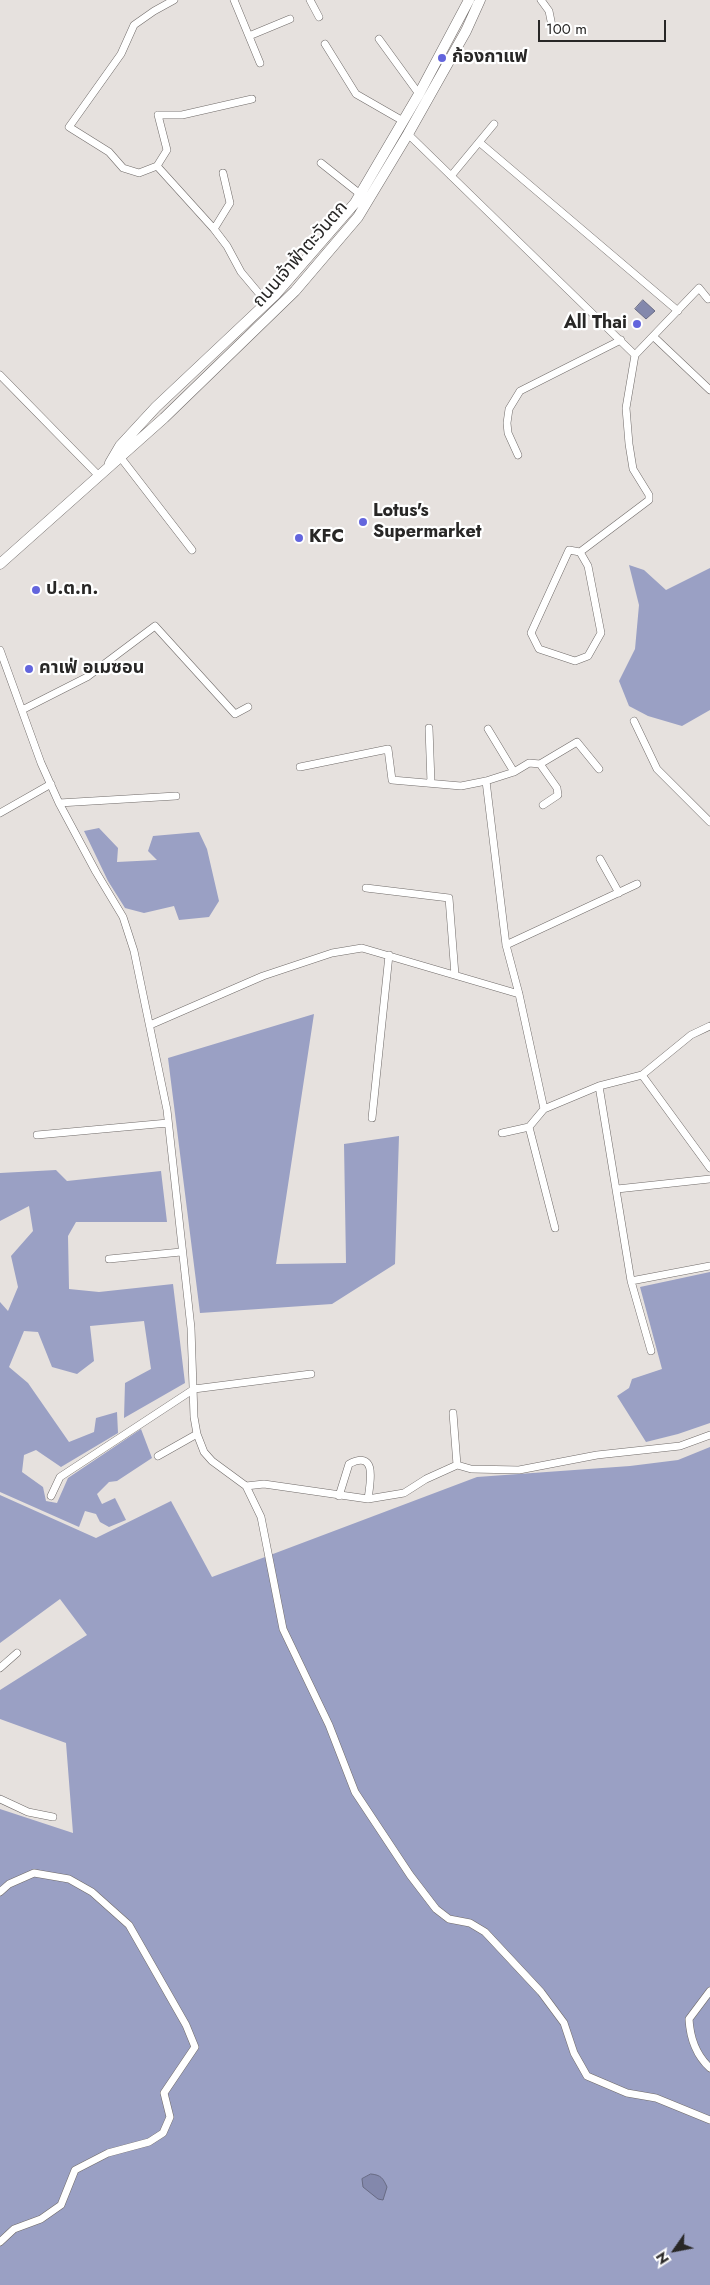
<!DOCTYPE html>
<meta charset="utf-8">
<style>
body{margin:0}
#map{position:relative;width:710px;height:2285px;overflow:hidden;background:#e6e1de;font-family:Jost,sans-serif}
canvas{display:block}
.north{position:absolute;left:650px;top:2225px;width:50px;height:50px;-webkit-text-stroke:4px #fff;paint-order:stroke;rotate:237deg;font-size:14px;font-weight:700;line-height:20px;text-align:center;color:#282726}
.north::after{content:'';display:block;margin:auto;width:18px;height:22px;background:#282726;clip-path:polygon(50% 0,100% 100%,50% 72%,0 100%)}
.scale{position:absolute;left:538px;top:20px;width:128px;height:22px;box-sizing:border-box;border:2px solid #282726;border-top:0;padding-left:6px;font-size:15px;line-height:18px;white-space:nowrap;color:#282726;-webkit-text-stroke:4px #fff;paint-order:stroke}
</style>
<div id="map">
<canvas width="710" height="2285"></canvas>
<div class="north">N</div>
<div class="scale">100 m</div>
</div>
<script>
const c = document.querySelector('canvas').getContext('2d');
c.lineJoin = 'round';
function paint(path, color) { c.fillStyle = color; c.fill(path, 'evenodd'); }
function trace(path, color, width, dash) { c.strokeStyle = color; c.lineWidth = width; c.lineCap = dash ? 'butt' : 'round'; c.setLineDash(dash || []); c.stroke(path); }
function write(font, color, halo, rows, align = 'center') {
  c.font = font + ' Jost,"Noto Sans Thai",sans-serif'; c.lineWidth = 4.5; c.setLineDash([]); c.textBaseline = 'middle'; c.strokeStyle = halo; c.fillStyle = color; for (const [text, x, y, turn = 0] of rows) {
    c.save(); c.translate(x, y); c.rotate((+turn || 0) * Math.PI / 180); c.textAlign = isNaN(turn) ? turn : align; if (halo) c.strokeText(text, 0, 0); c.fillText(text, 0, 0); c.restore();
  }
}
paint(new Path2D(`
 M 629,565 L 644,570 L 666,590 L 710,568 L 710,710 L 682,726 L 648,716 L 629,706 L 619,681 L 635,649 L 639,605 Z
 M 99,828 L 118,848 L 117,862 L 157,860 L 148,851 L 153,836 L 199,832 L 207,849 L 219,901 L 209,917 L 179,920 L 174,906 L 144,913 L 125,908 L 108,881 L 84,831 Z
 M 314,1014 L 276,1264 L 346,1263 L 344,1144 L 399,1136 L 395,1264 L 332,1304 L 200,1313 L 168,1058 Z
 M 56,1170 L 67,1181 L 161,1171 L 167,1222 L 76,1222 L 68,1236 L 69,1289 L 99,1292 L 173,1284 L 185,1383 L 124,1418 L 125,1383 L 151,1369 L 144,1321 L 90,1326 L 94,1361 L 77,1374 L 52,1367 L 38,1332 L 24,1331 L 9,1367 L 28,1383 L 69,1442 L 94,1432 L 96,1418 L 117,1412 L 118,1433 L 61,1467 L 36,1450 L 24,1455 L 22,1472 L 43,1487 L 46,1501 L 57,1503 L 68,1478 L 141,1429 L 152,1458 L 117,1481 L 109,1482 L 97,1494 L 102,1504 L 115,1498 L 126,1520 L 109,1527 L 100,1522 L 96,1514 L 85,1511 L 79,1527 L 0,1492 L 0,1302 L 8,1311 L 18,1287 L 11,1256 L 33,1231 L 29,1206 L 0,1221 L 0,1173 Z
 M 710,1272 L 710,1423 L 678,1434 L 646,1442 L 617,1396 L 629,1388 L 632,1379 L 662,1369 L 640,1287 Z
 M 710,1447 L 710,2285 L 0,2285 L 0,1809 L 73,1833 L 66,1743 L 0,1719 L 0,1690 L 87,1635 L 60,1599 L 0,1643 L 0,1495 L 96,1538 L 171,1501 L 212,1577 L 477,1477 L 630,1466 L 678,1460 Z`), '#9aa0c4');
const water = new Path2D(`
 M 643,300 L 655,311 L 646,319 L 635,309 Z
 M 371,2174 C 381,2175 383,2178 387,2187 L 383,2200 L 378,2199 L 363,2187 L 362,2179 Z`);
paint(water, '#8388ac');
trace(water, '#686b84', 1);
const minor = new Path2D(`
 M 174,0 L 154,11 L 134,25 L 121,54 L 69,127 L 109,152 L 123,168 L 139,173 L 157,166 L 214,229 L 227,246 L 241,272 L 267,303
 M 234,0 L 260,63
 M 310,0 L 319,17
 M 541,0 L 549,11 L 552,26
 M 249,36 L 290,19
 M 379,39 L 419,94
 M 325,44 L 356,94 L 403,121
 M 408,134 L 635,355
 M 479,142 L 678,311
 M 321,163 L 360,194
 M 157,166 L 167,150 L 158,115 L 182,115 L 252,99
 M 451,176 L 494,124
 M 214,229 L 230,203 L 223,173
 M 654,337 L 710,390
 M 0,375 L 98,475
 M 518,455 L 508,433 L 507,423 L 509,409 L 520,391 L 621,340
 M 121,458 L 192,550
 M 569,550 L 580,552 L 588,566 L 601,633 L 588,656 L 575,661 L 539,649 L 531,633 Z
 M 580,552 L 649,500 L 649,495 L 633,469 L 629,444 L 626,408 L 635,355 L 699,288 L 708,299
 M 0,650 L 41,763 L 59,803 L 96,872 L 123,917 L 134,951 L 167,1110 L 191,1328 L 194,1417 L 197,1434 L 204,1452 L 212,1461 L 246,1486 L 261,1517 L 283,1629 L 329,1725 L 355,1792 L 410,1875 L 436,1909 L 449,1919 L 470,1923 L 485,1932 L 541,1992 L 564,2023 L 574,2053 L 587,2076 L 627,2093 L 656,2098 L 710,2120
 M 22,710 L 87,677 L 155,626 L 235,714 L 248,707
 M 634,721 L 657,769 L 710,822
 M 429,728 L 431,783
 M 488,729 L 514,772
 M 540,764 L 557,788 L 558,795 L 543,805
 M 300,767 L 388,749 L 392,780 L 461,786 L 486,781 L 514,772 L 529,763 L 540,764 L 577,742 L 599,769
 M 486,781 L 506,945 L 519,994 L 544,1109 L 599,1086 L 631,1281 L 651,1351
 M 59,803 L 176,796
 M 0,813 L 51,784
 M 600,859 L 619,893
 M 366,888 L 449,898 L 455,975
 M 506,945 L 637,884
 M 150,1025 L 263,976 L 332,953 L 362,948 L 519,994
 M 642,1075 L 691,1035 L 710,1026
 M 599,1086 L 642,1075 L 710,1168
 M 544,1109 L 529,1127 L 555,1228
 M 372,1118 L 389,955
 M 502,1133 L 529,1127
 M 37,1135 L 168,1123
 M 617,1189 L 710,1179
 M 109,1259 L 181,1252
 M 631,1281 L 710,1266
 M 453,1413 L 457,1465
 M 158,1456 L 197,1434
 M 246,1486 L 264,1484 L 368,1499 L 404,1493 L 426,1479 L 457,1465 L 471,1469 L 519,1470 L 597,1455 L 680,1446 L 710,1435
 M 51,1496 L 60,1477 L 194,1389 L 311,1374
 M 339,1496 L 349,1464 C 378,1449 370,1483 368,1499
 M 0,1668 L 17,1653
 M 0,1799 L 28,1812 L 53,1817
 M 0,1892 L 9,1884 L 34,1873 L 69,1879 L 92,1892 L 129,1925 L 186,2025 L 195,2047 L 164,2093 L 170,2117 L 163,2133 L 149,2142 L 108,2153 L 75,2170 L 61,2205 L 41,2219 L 14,2229 L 0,2242
 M 710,1991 L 689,2019 C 690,2038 696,2055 710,2068`);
const secondary = new Path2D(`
 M 110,463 L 120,446 L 156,407 L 276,294 L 355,203 L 419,94 L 469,0
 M 0,564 L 164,418 L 295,291 L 358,217 L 408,134 L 466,31 L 480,0`);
trace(minor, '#706b69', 8);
trace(secondary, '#706b69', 11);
trace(minor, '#fff', 7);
trace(secondary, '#fff', 10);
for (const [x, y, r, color] of [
 [442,58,5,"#6365dd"],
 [637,324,5,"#6365dd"],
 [363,522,5,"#6365dd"],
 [299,538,5,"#6365dd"],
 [36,590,5,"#6365dd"],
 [29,669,5,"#6365dd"]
]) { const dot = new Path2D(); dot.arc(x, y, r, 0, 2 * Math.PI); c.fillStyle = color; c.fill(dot); trace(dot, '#fff', 2); }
write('bold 18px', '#282726', '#fff', [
 ["ก้องกาแฟ",452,58],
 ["All Thai",627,324,"right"],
 ["Lotus's",373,512],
 ["Supermarket",373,533],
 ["KFC",309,538],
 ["ป.ต.ท.",46,590],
 ["คาเฟ่ อเมซอน",39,669]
], 'left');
write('18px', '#282726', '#fff', [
 ["ถนนเจ้าฟ้าตะวันตก",301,255,-49]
]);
</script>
